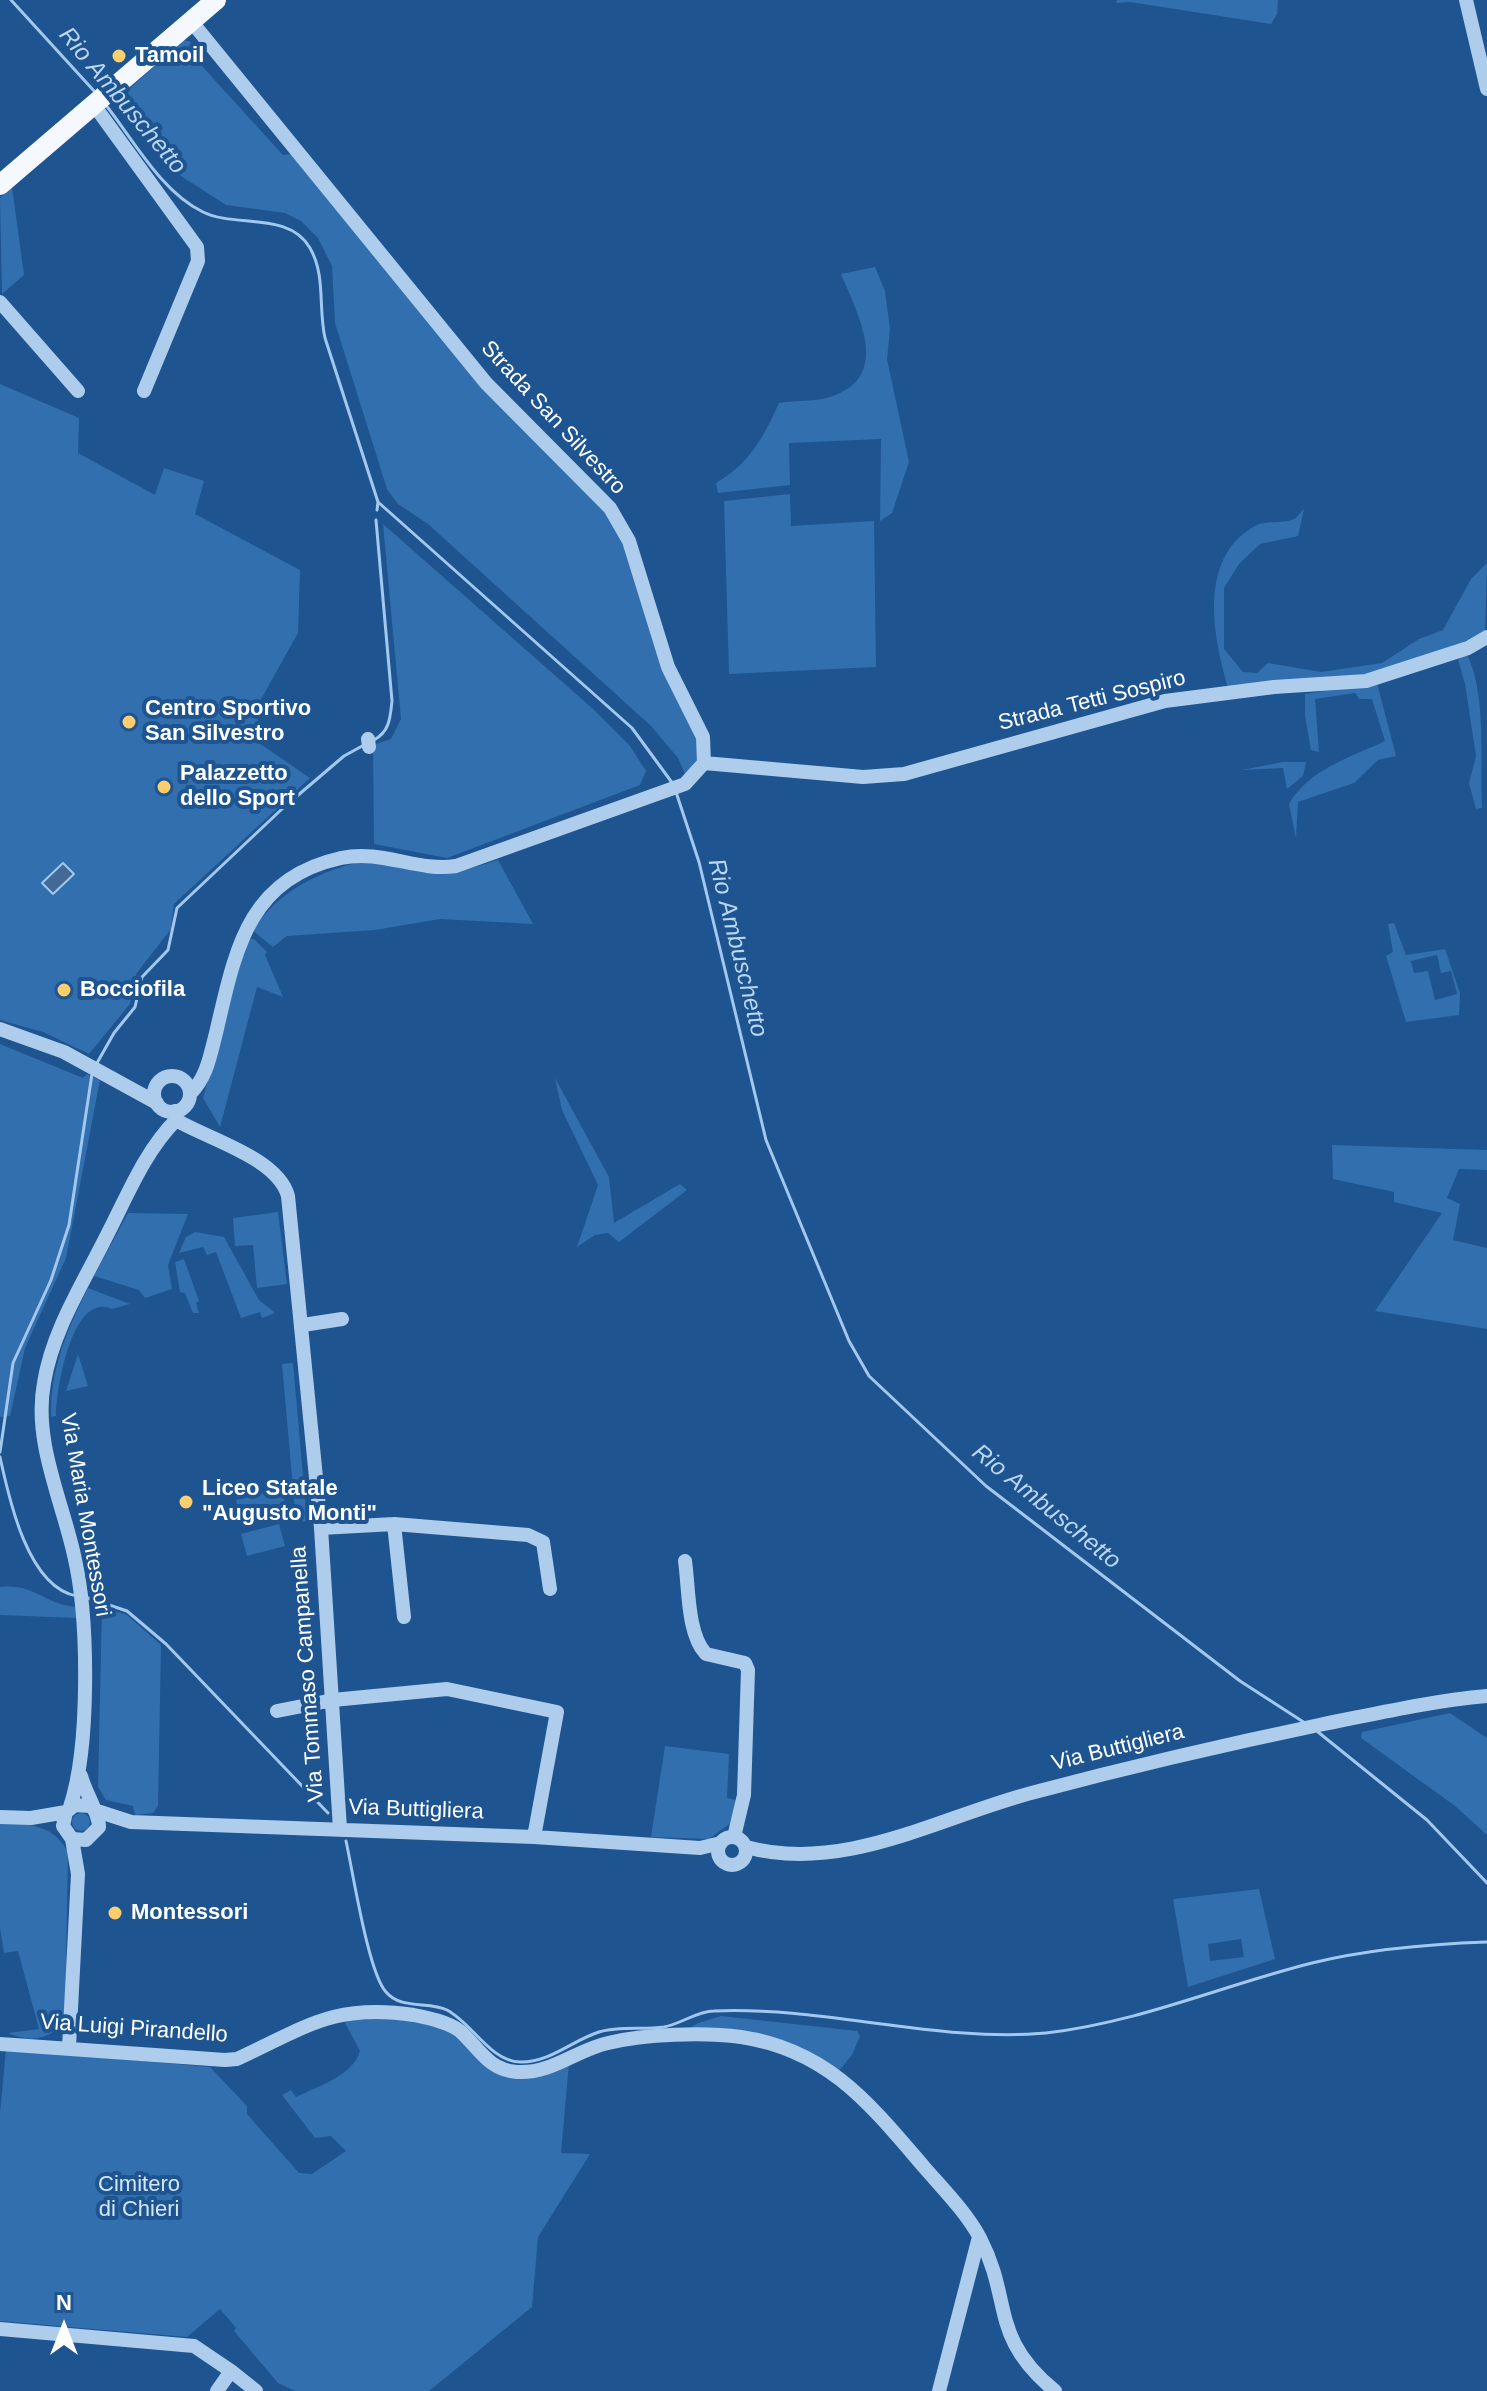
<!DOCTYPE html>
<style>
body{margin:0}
#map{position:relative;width:1487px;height:2391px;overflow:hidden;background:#1e5490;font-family:Arial,sans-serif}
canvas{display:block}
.north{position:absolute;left:24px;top:2287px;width:80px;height:80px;-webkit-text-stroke:6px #1e5490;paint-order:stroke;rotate:0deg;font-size:22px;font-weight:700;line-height:32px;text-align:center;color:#fff}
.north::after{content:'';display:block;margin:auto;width:28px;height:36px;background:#fff;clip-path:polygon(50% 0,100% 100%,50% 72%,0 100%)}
</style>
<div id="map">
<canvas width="1487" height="2391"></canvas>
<div class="north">N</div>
</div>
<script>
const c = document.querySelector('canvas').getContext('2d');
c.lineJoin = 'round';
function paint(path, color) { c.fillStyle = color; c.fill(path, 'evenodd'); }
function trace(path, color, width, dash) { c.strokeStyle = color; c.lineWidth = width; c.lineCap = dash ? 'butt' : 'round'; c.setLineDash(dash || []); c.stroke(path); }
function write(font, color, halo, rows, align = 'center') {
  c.font = font + ' Arial,sans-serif'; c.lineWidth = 8; c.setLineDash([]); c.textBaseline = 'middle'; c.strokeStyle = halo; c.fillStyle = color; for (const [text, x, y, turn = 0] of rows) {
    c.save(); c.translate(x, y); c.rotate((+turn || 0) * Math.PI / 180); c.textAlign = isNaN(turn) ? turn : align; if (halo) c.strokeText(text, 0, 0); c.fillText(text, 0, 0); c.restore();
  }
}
paint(new Path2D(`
 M 1117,0 L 1278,0 L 1277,14 L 1271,24 L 1130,2 L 1116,3 Z
 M 184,40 L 198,44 L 204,53 L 201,65 L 283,155 L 292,154 L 599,504 L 621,536 L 698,737 L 698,759 L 686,776 L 678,758 L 651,726 L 428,524 L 398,504 L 387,489 L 335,323 L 332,266 L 318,238 L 301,221 L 285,213 L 226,205 L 178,174 L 167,166 L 118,99 Z
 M 12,187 L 24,275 L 2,294 L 0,198 Z
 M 875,267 L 885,291 L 890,329 L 887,359 L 909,462 L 892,513 L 880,521 L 881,439 L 789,443 L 790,485 L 718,493 L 716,483 C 750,463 763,438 779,403 C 795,400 815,402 830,397 C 893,377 858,315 841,274 Z
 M 0,384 L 79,418 L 78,453 L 155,495 L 164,468 L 204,481 L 195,514 L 300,570 L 298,633 L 259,703 L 256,741 L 310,778 L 174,904 L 171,929 L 136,974 L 130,1004 L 89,1054 L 43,1032 L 0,1020 Z
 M 790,494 L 791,526 L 874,521 L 876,667 L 729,674 L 724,501 Z
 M 1304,509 L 1298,536 L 1260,544 L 1239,564 L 1224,588 L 1224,649 L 1243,672 L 1257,673 L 1268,663 L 1321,672 L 1382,663 L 1419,639 L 1443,630 L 1471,579 L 1487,563 L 1485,634 L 1377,673 L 1228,687 C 1213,636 1198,560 1253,527 C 1265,519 1285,525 1296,518 C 1299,515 1301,511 1304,509 Z
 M 383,524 L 592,708 L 630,746 L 646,771 L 640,785 L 447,858 L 374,844 L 373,745 L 391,739 L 401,719 Z
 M 1466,653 C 1487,690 1480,765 1482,808 L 1476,809 L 1469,783 L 1476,756 L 1465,684 L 1458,660 Z
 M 1377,683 L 1396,756 L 1378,760 L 1354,783 L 1298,802 L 1296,838 L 1289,804 C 1308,770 1351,757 1385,741 L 1372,699 L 1359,699 L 1355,693 L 1315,699 L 1319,752 L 1311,750 L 1305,716 L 1305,694 Z
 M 1283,762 L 1306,762 L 1303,776 L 1287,789 L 1283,768 L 1242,770 Z
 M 368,860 C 430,875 436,880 498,860 L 533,924 L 440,919 L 375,930 L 287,936 L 273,947 L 252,930 C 282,889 319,871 368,860 Z
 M 1394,923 L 1406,955 L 1445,949 L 1460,993 L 1459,1015 L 1406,1022 L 1386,956 L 1393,952 L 1388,924 ZM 1437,955 L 1441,973 L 1451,971 L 1457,994 L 1435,1000 L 1428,971 L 1414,973 L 1411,961 Z
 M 247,939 L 254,939 L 267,952 L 265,955 L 283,997 L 257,987 L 220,1127 L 203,1098 Z
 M 0,1044 L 83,1078 L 87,1074 L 100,1080 L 66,1258 L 25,1348 L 10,1416 L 0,1417 Z
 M 555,1078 L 609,1177 L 614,1223 L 680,1184 L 687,1190 L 619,1242 L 608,1233 L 595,1235 L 577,1247 L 598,1185 L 562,1110 Z
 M 1332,1145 L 1487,1150 L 1487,1170 L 1459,1169 L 1447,1198 L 1460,1204 L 1453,1240 L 1487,1248 L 1487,1329 L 1375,1311 L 1442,1213 L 1394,1202 L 1394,1192 L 1333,1179 Z
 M 278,1212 L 287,1284 L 257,1288 L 253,1245 L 235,1246 L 233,1218 Z
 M 128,1213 L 188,1214 L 168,1265 L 172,1289 L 145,1298 L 139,1290 L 94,1276 Z
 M 195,1232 L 224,1237 L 259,1300 L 275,1313 L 262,1318 L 260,1312 L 241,1318 L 216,1252 L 207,1255 L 203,1247 L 179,1253 L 186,1237 Z
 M 184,1259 L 199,1301 L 196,1303 L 199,1313 L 193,1313 L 185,1293 L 180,1292 L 175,1262 Z
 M 88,1288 L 130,1304 L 112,1309 C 72,1291 56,1390 56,1416 L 51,1417 C 50,1369 67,1330 88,1288 Z
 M 78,1354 L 88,1386 L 66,1391 Z
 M 293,1363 L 307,1521 L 296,1522 L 282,1364 Z
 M 281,1488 L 288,1515 L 243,1527 L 236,1500 Z
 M 279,1524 L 285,1546 L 247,1556 L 241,1534 Z
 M 0,1587 C 35,1583 45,1605 77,1607 L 76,1618 L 0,1615 Z
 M 102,1607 L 127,1615 L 161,1645 L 158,1806 L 153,1813 L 135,1815 L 133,1806 L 106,1800 L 98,1787 Z
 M 1450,1713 L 1487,1738 L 1487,1835 L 1455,1806 L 1361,1738 L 1362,1732 Z
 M 665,1746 L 729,1754 L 727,1798 L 736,1800 L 732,1822 L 709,1839 L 651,1837 Z
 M72 1822a9 9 0 1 1 18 0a9 9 0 1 1-18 0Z
 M 0,1823 C 29,1824 53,1824 68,1852 L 65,2018 C 54,2040 29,2043 8,2033 L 39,2029 L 18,1951 L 4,1953 L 0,1928 Z
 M 1259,1889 L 1275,1959 L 1188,1987 L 1173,1899 ZM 1241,1939 L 1244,1957 L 1210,1961 L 1208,1944 Z
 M 391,2016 L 460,2032 L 504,2072 L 569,2063 L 561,2153 L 590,2154 L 538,2237 L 532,2307 L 429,2391 L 295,2391 L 278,2383 L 234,2331 L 236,2328 L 220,2309 L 187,2337 L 0,2321 L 0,2113 L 6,2049 L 210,2067 L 247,2106 L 247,2114 L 299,2173 L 312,2174 L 346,2151 L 331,2136 L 315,2138 L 282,2095 L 291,2090 L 296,2097 C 318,2086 353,2076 360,2051 L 343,2019 Z
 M 721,2016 L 857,2031 L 860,2036 L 852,2055 L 838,2072 L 796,2049 L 685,2031 L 698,2023 Z`), '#326fae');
const water = new Path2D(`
 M 63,863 L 74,874 L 53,894 L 42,883 Z`);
paint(water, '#436a94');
trace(water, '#a2c8ef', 2);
trace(new Path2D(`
 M 11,0 L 95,92
 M 105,104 C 133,139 161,192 203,212 C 235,228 289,211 310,248 C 326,276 318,307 325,338 L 378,502 L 632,728 L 673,784
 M 377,510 L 378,502
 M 374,740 C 390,731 390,718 392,701 L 376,520
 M 676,792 L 699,862 L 766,1140 L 849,1341 L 869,1376 L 986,1486 L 1240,1681 L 1305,1723
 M 97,1063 L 114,1033 L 135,1007 L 142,977 L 168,950 L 177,908 L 283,808 L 344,756 L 364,745
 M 0,1452 L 13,1363 L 51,1280 L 69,1225 L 92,1074
 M 0,1457 C 9,1499 28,1588 77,1596
 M 85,1597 L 127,1611 L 166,1644 L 328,1813
 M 1318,1732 L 1427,1820 L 1487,1883
 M 346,1841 C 353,1872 368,1972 386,1992 C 401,2010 429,2001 447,2010 C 473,2024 490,2061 520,2062 C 549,2063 573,2040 599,2032 C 619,2026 643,2030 664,2027 C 681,2024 697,2011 714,2011 C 823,2006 939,2043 1046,2033 C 1137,2023 1224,1985 1312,1963 C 1369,1949 1429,1944 1487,1942`), '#a2c8ef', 3);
trace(new Path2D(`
 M 1466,0 L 1487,89
 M 94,105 L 197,247 L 198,261 L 144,391
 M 0,302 L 78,391
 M 368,739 L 369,747
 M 704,763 L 863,777 L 904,774 L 1165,701 L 1274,687 L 1366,681 L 1468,648 L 1487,637
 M 0,1029 L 64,1052 L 157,1103
 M154 1094a18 18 0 1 1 36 0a18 18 0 1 1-36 0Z
 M 190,1094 C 207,1077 210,1056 216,1033 C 235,953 246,879 341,858 C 382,849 417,872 456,866 L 685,784 L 704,763 L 703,737 L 668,667 L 629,541 L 610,508 L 486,383 L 191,21
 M 176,1120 C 208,1139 278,1158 288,1196 L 321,1528 L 340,1829
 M 303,1325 L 342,1319
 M 394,1524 L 404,1617
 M 321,1528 L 394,1524 L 528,1535 L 543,1542 L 550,1589
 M 685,1561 C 689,1588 687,1634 706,1654 L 745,1663 L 748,1670 L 744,1795 L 734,1837
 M 277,1711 L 333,1700 L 447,1689 L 557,1712 L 534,1837
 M 81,1776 C 85,1792 99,1813 99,1827 L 86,1840 L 72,1839 L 63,1826 L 66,1812 L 75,1805 L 90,1806
 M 70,1807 C 90,1747 89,1618 74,1555 C 62,1500 33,1441 44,1383 C 52,1332 82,1285 105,1239 C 126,1199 144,1152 176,1120 L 175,1111
 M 94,1810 L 131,1822 L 534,1837 L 700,1848 L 721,1843
 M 0,1817 L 31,1818 L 66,1812
 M718 1851a14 14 0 1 1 28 0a14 14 0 1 1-28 0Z
 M 746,1847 C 845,1874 941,1816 1035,1792 C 1129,1767 1223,1745 1319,1725 C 1375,1714 1430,1701 1487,1696
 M 0,2044 L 225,2060 L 237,2059 C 306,2027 335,2003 414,2015 C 429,2018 448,2022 460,2031 C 479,2048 488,2070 517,2072 C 552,2074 576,2050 608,2043 C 645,2034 704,2032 741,2037 C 828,2050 870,2104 924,2167 C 943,2189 966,2212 980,2238 C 1013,2302 989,2337 1055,2391
 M 69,2047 L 78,1874 L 72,1839
 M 0,2329 L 194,2346 L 231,2371 L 217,2391
 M 231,2371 L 256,2391
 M 939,2391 L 979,2237`), '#aecded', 14);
trace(new Path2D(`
 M 0,185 L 216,0`), '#f5f9ff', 20);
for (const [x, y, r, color] of [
 [119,56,8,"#fcce6e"],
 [129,722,8,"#fcce6e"],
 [164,787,8,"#fcce6e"],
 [64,990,8,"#fcce6e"],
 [186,1502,8,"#fcce6e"],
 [115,1913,8,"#fcce6e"]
]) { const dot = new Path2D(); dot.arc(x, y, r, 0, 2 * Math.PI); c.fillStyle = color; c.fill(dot); trace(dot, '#1e5490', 3); }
write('bold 22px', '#fff', '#1e5490', [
 ["Tamoil",135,56],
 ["Centro Sportivo",145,709],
 ["San Silvestro",145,734],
 ["Palazzetto",180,774],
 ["dello Sport",180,799],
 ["Bocciofila",80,990],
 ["Liceo Statale",202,1489],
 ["\"Augusto Monti\"",202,1514],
 ["Montessori",131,1913]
], 'left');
write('22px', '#fff', '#1e5490', [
 ["Strada San Silvestro",553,418,47],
 ["Strada Tetti Sospiro",1092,701,-14],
 ["Via Maria Montessori",85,1515,80],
 ["Via Tommaso Campanella",308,1674,-94],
 ["Via Buttigliera",1118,1748,-14],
 ["Via Buttigliera",416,1810,2],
 ["Via Luigi Pirandello",134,2029,4]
]);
write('22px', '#d4e6fa', '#1e5490', [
 ["Cimitero",139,2185],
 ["di Chieri",139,2210]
]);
write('italic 24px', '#bad7f4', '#1e5490', [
 ["Rio Ambuschetto",122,101,50],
 ["Rio Ambuschetto",737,948,76],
 ["Rio Ambuschetto",1046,1507,39]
]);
</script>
